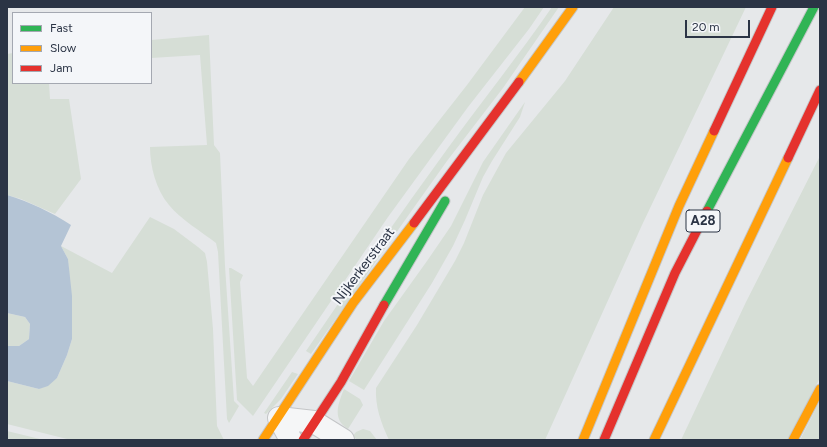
<!DOCTYPE html>
<style>
body{margin:0}
#map{position:relative;width:827px;height:447px;overflow:hidden;background:#e6e8ea;font-family:Figtree,sans-serif}
canvas{display:block}
.frame{position:absolute;inset:0;border:8px solid #2b3445;pointer-events:none}
.legend{position:absolute;left:12px;top:12px;width:140px;height:72px;box-sizing:border-box;background:#f4f6f9;border:1px solid #a4a8b1;margin:0;padding:5px 7px;list-style:none;font-size:12px;color:#2b3445}
.legend li{display:flex;align-items:center;gap:8px;height:20px}
.legend b{width:20px;border:1px solid #a4a8b1}
.scale{position:absolute;left:685px;top:20px;width:65px;height:18px;box-sizing:border-box;border:2px solid #2b3445;border-top:0;padding-left:5px;font-size:12px;line-height:14px;white-space:nowrap;color:#2b3445;-webkit-text-stroke:3px #f4f6f9;paint-order:stroke}
</style>
<div id="map">
<canvas width="827" height="447"></canvas>
<div class="frame"></div>
<ul class="legend">
<li><b style="height:5px;background:#30b455"></b>Fast</li>
<li><b style="height:5px;background:#ff9f0a"></b>Slow</li>
<li><b style="height:5px;background:#e5322d"></b>Jam</li>
</ul>
<div class="scale">20 m</div>
</div>
<script>
const c = document.querySelector('canvas').getContext('2d');
c.lineJoin = 'round';
function paint(path, color) { c.fillStyle = color; c.fill(path, 'evenodd'); }
function trace(path, color, width, dash) { c.strokeStyle = color; c.lineWidth = width; c.lineCap = dash ? 'butt' : 'round'; c.setLineDash(dash || []); c.stroke(path); }
function write(font, color, halo, rows, align = 'center') {
  c.font = font + ' Figtree,sans-serif'; c.lineWidth = 4; c.setLineDash([]); c.textBaseline = 'middle'; c.strokeStyle = halo; c.fillStyle = color; for (const [text, x, y, turn = 0] of rows) {
    c.save(); c.translate(x, y); c.rotate((+turn || 0) * Math.PI / 180); c.textAlign = isNaN(turn) ? turn : align; if (halo) c.strokeText(text, 0, 0); c.fillText(text, 0, 0); c.restore();
  }
}
paint(new Path2D(`
 M 525,7 L 544,7 L 529,29 L 468,107 L 388,217 L 253,416 L 237,400 L 229,268 L 231,268 L 243,275 L 240,282 L 247,378 L 253,386 L 409,159 L 467,85 Z
 M 552,7 L 559,7 L 503,88 L 447,161 L 410,213 L 311,354 L 306,351 C 352,283 399,215 448,148 C 482,101 519,55 552,7 Z
 M 614,7 L 746,7 L 642,225 L 545,440 L 389,440 C 381,423 375,406 376,388 L 417,325 L 455,261 L 464,243 L 483,195 L 506,153 L 565,81 Z
 M 209,35 L 214,145 L 220,153 L 225,266 L 234,401 L 239,406 L 229,423 L 227,419 L 218,252 L 216,243 C 202,232 180,219 169,205 C 156,190 150,166 150,147 L 207,145 L 200,55 L 151,58 L 151,40 Z
 M 13,53 L 13,83 L 49,83 L 50,99 L 69,99 L 81,179 L 55,214 L 21,199 L 7,195 L 7,54 Z
 M 525,102 L 520,117 L 492,161 L 483,177 L 465,220 L 453,246 L 432,283 L 364,390 L 349,381 L 384,321 L 427,261 L 451,226 L 483,162 Z
 M 820,156 L 820,378 L 787,440 L 681,440 L 746,302 Z
 M 150,217 L 174,229 L 198,247 L 205,253 L 207,262 L 213,329 L 217,426 L 224,440 L 71,440 L 7,424 L 7,381 L 39,389 L 57,378 L 67,355 L 72,339 L 68,259 L 61,246 L 112,273 Z
 M 7,313 L 25,317 L 30,324 L 29,339 L 19,346 L 7,346 Z
 M 292,372 L 298,374 L 281,399 L 266,414 L 264,413 Z
 M 344,389 L 360,399 L 363,405 L 348,429 C 332,419 338,404 344,389 Z
 M 820,401 L 820,440 L 800,440 Z
 M 363,429 L 370,431 L 377,440 L 357,440 L 353,436 L 356,432 Z
 M 7,431 L 44,440 L 7,440 Z`), '#d6ded6');
paint(new Path2D(`
 M 7,195 C 30,202 51,212 71,225 L 61,246 L 68,259 L 72,296 L 72,339 L 67,355 L 57,378 L 48,386 L 39,389 L 7,381 L 7,346 L 19,346 L 29,339 L 30,324 L 25,317 L 7,313 Z`), '#b4c4d5');
const street = new Path2D(`
 M 279,418 L 314,422 L 343,440
 M 279,418 L 291,440`);
const fast = new Path2D(`
 M 707,211 L 814,7
 M 384,305 L 445,201`);
const slow = new Path2D(`
 M 519,82 L 573,7
 M 263,440 L 353,303 L 414,223
 M 583,440 L 679,206 L 714,131
 M 654,440 L 788,158
 M 793,440 L 820,389`);
const jam = new Path2D(`
 M 714,131 L 772,7
 M 788,158 L 820,90
 M 414,223 L 519,82
 M 303,440 L 341,382 L 384,305
 M 604,440 L 675,273 L 707,211`);
trace(street, '#c4c6c8', 24);
trace(fast, '#c4c6c8', 11);
trace(slow, '#c4c6c8', 11);
trace(jam, '#c4c6c8', 11);
trace(street, '#f5f6f7', 22);
trace(fast, '#30b455', 9);
trace(slow, '#ff9f0a', 9);
trace(jam, '#e5322d', 9);
for (const [x, y, w] of [
 [703,221,34]
]) { const box = new Path2D(); box.roundRect(x - w / 2, y - 11, w, 22, 3); c.fillStyle = '#f4f6f9'; c.fill(box); trace(box, '#2b3445', 1); }
write('bold 13px', '#2b3445', null, [
 ["A28",703,221]
]);
write('14px', '#2b3445', '#f4f6f9', [
 ["Nijkerkerstraat",364,266,-53]
]);
</script>
